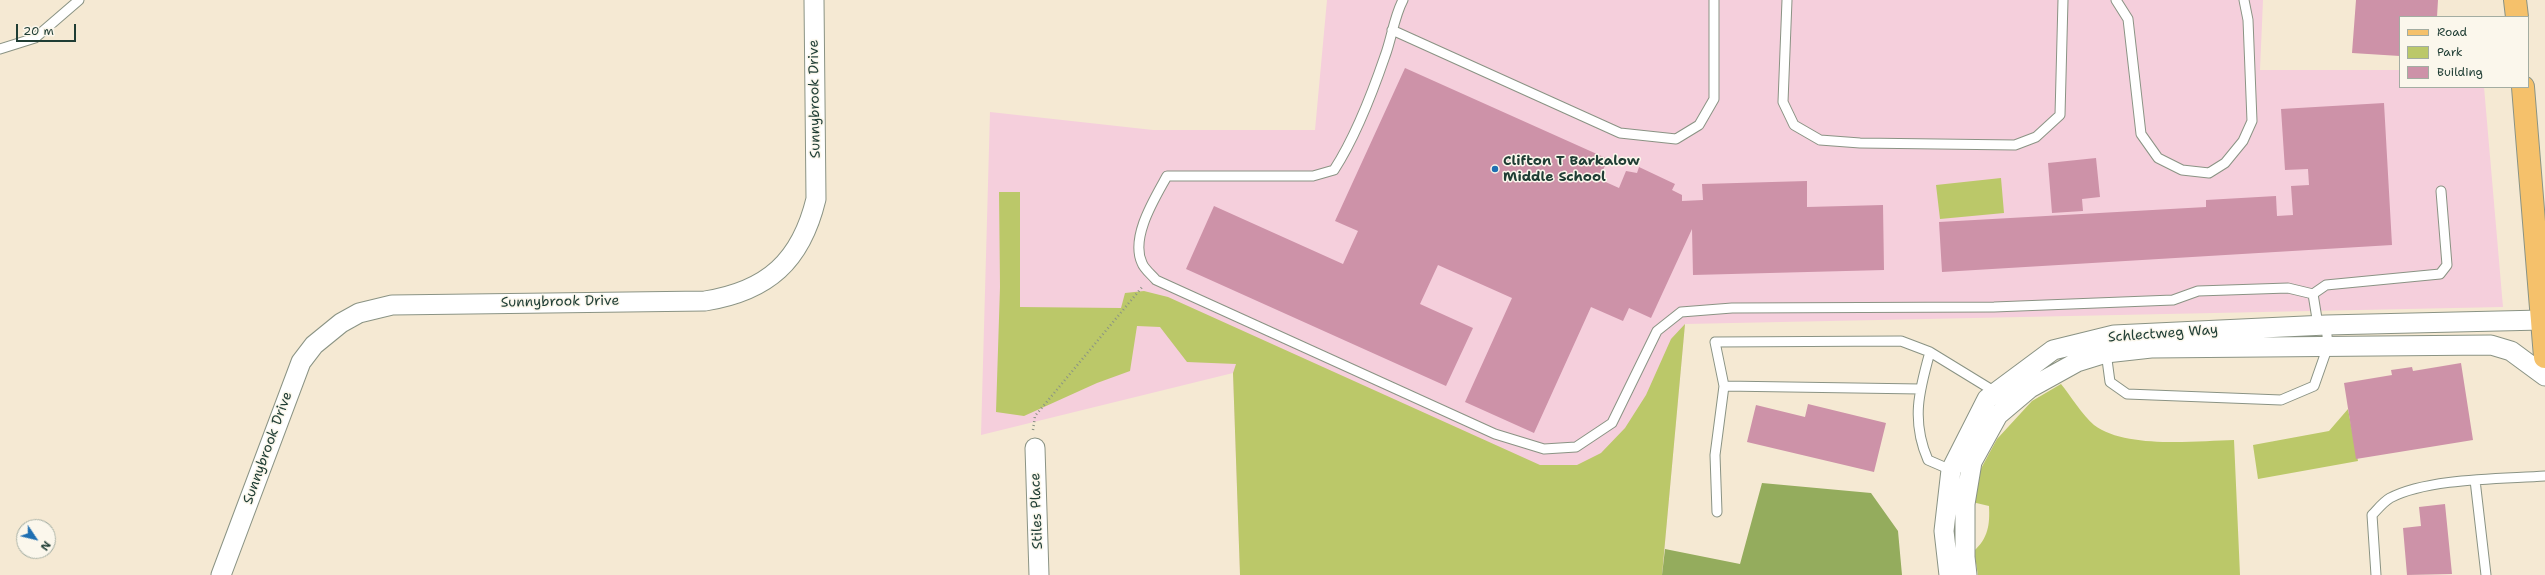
<!DOCTYPE html>
<style>
body{margin:0}
#map{position:relative;width:2545px;height:575px;overflow:hidden;background:#f5e9d3;font-family:"Shantell Sans",sans-serif}
canvas{display:block}
.legend{position:absolute;left:2399px;top:16px;width:130px;height:72px;box-sizing:border-box;background:#fbf7ec;border:1px solid #a3ada2;margin:0;padding:5px 7px;list-style:none;font-size:12px;color:#1f3d34}
.legend li{display:flex;align-items:center;gap:8px;height:20px}
.legend b{width:20px;border:1px solid #a3ada2}
.north{position:absolute;left:16px;top:519px;width:40px;height:40px;box-sizing:border-box;background:#fbf7ec;border:1px solid #a3ada2;border-radius:50%;rotate:125deg;font-size:11px;font-weight:700;line-height:16px;text-align:center;color:#1f3d34}
.north::after{content:'';display:block;margin:auto;width:14px;height:18px;background:#1f6fb2;clip-path:polygon(50% 0,100% 100%,50% 72%,0 100%)}
.scale{position:absolute;left:16px;top:24px;width:60px;height:18px;box-sizing:border-box;border:2px solid #1f3d34;border-top:0;padding-left:5px;font-size:12px;line-height:14px;white-space:nowrap;color:#1f3d34;-webkit-text-stroke:3px #fbf7ec;paint-order:stroke}
</style>
<div id="map">
<canvas width="2545" height="575"></canvas>
<ul class="legend">
<li><b style="height:5px;background:#f5c16b"></b>Road</li>
<li><b style="height:11px;background:#bbc869"></b>Park</li>
<li><b style="height:11px;background:#cd92a8"></b>Building</li>
</ul>
<div class="north">N</div>
<div class="scale">20 m</div>
</div>
<script>
const c = document.querySelector('canvas').getContext('2d');
c.lineJoin = 'round';
function paint(path, color) { c.fillStyle = color; c.fill(path, 'evenodd'); }
function trace(path, color, width, dash) { c.strokeStyle = color; c.lineWidth = width; c.lineCap = dash ? 'butt' : 'round'; c.setLineDash(dash || []); c.stroke(path); }
function write(font, color, halo, rows, align = 'center') {
  c.font = font + ' "Shantell Sans",sans-serif'; c.lineWidth = 3; c.setLineDash([]); c.textBaseline = 'middle'; c.strokeStyle = halo; c.fillStyle = color; for (const [text, x, y, turn = 0] of rows) {
    c.save(); c.translate(x, y); c.rotate((+turn || 0) * Math.PI / 180); c.textAlign = isNaN(turn) ? turn : align; if (halo) c.strokeText(text, 0, 0); c.fillText(text, 0, 0); c.restore();
  }
}
paint(new Path2D(`
 M 1327,0 L 2263,0 L 2260,70 L 2400,70 L 2400,87 L 2484,87 L 2503,307 L 1685,324 L 1662,575 L 1240,575 L 1233,373 L 981,435 L 990,112 L 1153,130 L 1315,130 Z`), '#f5cfdc');
paint(new Path2D(`
 M 2001,178 L 2004,213 L 1940,219 L 1936,185 Z
 M 999,192 L 1020,192 L 1020,307 L 1121,308 L 1125,293 L 1144,291 L 1168,297 L 1540,465 L 1577,465 L 1601,453 L 1625,428 L 1646,395 L 1671,339 L 1685,324 L 1662,575 L 1240,575 L 1233,373 L 1236,364 L 1187,362 L 1160,327 L 1137,326 L 1130,371 L 1097,383 L 1024,416 L 996,412 L 1000,287 Z
 M 2061,384 C 2070,395 2083,416 2094,425 C 2126,449 2195,441 2234,440 L 2240,575 L 1978,575 L 1974,551 C 1988,538 1990,525 1989,506 L 1972,502 L 1977,476 L 1997,439 L 2032,401 Z
 M 2348,409 L 2358,461 L 2258,479 L 2253,445 L 2329,431 Z`), '#bbc869');
paint(new Path2D(`
 M 1762,483 L 1871,493 L 1898,531 L 1902,575 L 1662,575 L 1665,549 L 1740,564 Z`), '#94ac5d');
paint(new Path2D(`
 M 2356,0 L 2438,0 L 2437,17 L 2400,17 L 2400,56 L 2352,53 Z
 M 1405,68 L 1608,159 L 1599,179 L 1619,188 L 1626,171 L 1637,173 L 1639,167 L 1675,184 L 1672,190 L 1682,195 L 1682,201 L 1703,200 L 1702,184 L 1807,181 L 1807,207 L 1883,205 L 1884,270 L 1693,275 L 1692,229 L 1651,318 L 1629,308 L 1623,321 L 1591,307 L 1534,433 L 1465,402 L 1512,298 L 1438,265 L 1420,304 L 1473,328 L 1446,386 L 1186,269 L 1214,206 L 1343,264 L 1358,231 L 1335,221 Z
 M 2384,103 L 2392,245 L 1942,272 L 1939,222 L 2206,207 L 2206,200 L 2276,196 L 2277,216 L 2293,215 L 2291,186 L 2309,185 L 2308,169 L 2285,170 L 2281,109 Z
 M 2096,158 L 2100,197 L 2082,199 L 2083,211 L 2052,213 L 2048,163 Z
 M 2461,363 L 2473,440 L 2356,459 L 2344,383 L 2392,375 L 2391,370 L 2412,367 L 2413,371 Z
 M 1808,404 L 1886,423 L 1874,472 L 1747,442 L 1756,405 L 1805,417 Z
 M 2445,504 L 2452,574 L 2407,575 L 2403,528 L 2421,526 L 2419,507 Z`), '#cd92a8');
const service = new Path2D(`
 M 1403,0 C 1394,17 1392,37 1385,56 C 1372,94 1356,136 1334,170 L 1313,176 L 1167,176 C 1155,198 1130,237 1142,263 C 1144,269 1152,275 1156,280 L 1495,434 L 1544,449 L 1576,447 L 1612,423 L 1657,331 L 1681,312 L 1732,308 L 1994,307 L 2173,300 L 2198,291 L 2288,288 L 2313,294
 M 1787,0 L 1783,102 L 1794,125 L 1820,140 L 1860,143 L 2015,145 L 2036,137 L 2060,115 L 2063,0
 M 2116,0 L 2128,19 L 2141,134 L 2158,158 L 2182,170 L 2209,173 L 2225,163 L 2243,141 L 2252,121 L 2248,20 L 2244,0
 M 1392,30 L 1620,133 L 1676,139 L 1699,125 L 1714,99 L 1714,0
 M 0,49 L 35,38 L 79,0
 M 2318,325 L 2313,294 L 2326,285 L 2440,274 L 2447,265 L 2441,191
 M 2106,352 L 2110,382 L 2127,394 L 2281,400 L 2314,386 L 2328,346 L 2326,325
 M 1724,386 L 1920,389
 M 1951,470 L 1928,460 C 1911,421 1919,391 1930,352 L 1997,393
 M 2475,480 L 2486,575
 M 1717,512 L 1715,455 L 1724,386 L 1715,342 L 1901,341 L 1930,352
 M 2376,575 L 2372,515 C 2377,510 2383,502 2390,498 C 2428,478 2501,479 2545,476`);
const minor = new Path2D(`
 M 1035,448 L 1039,575
 M 221,575 L 301,362 L 314,345 L 341,323 L 359,313 L 392,305 L 705,301 C 768,291 801,261 816,199 L 814,0
 M 1949,575 L 1944,531 L 1951,470 L 1987,399 L 2053,350 L 2114,335 L 2326,325 L 2542,320
 M 1967,575 L 1965,557 L 1965,504 L 1972,462 L 1998,415 L 2030,388 L 2077,362 L 2106,353 L 2151,348 L 2491,345 L 2511,351 L 2545,376`);
const primary = new Path2D(`
 M 2515,0 L 2517,17
 M 2523,87 L 2545,357`);
trace(service, '#8a9384', 11);
trace(minor, '#8a9384', 21);
trace(primary, '#8a9384', 24);
trace(new Path2D(`
 M 1033,430 L 1035,416 L 1143,286`), '#8a9384', 2.5, [1, 3]);
trace(service, '#fff', 9);
trace(minor, '#fff', 19);
trace(primary, '#f5c16b', 22);
for (const [x, y, r, color] of [
 [1495,169,4,"#1f6fb2"]
]) { const dot = new Path2D(); dot.arc(x, y, r, 0, 2 * Math.PI); c.fillStyle = color; c.fill(dot); trace(dot, '#fbf7ec', 1.5); }
write('14px', '#1f3d34', '#fbf7ec', [
 ["Sunnybrook Drive",815,99,-91],
 ["Sunnybrook Drive",560,302,-1],
 ["Schlectweg Way",2163,334,-4],
 ["Sunnybrook Drive",268,448,-70],
 ["Stiles Place",1037,511,-92]
]);
write('bold 14px', '#1f3d34', '#fbf7ec', [
 ["Clifton T Barkalow",1503,161],
 ["Middle School",1503,177]
], 'left');
</script>
